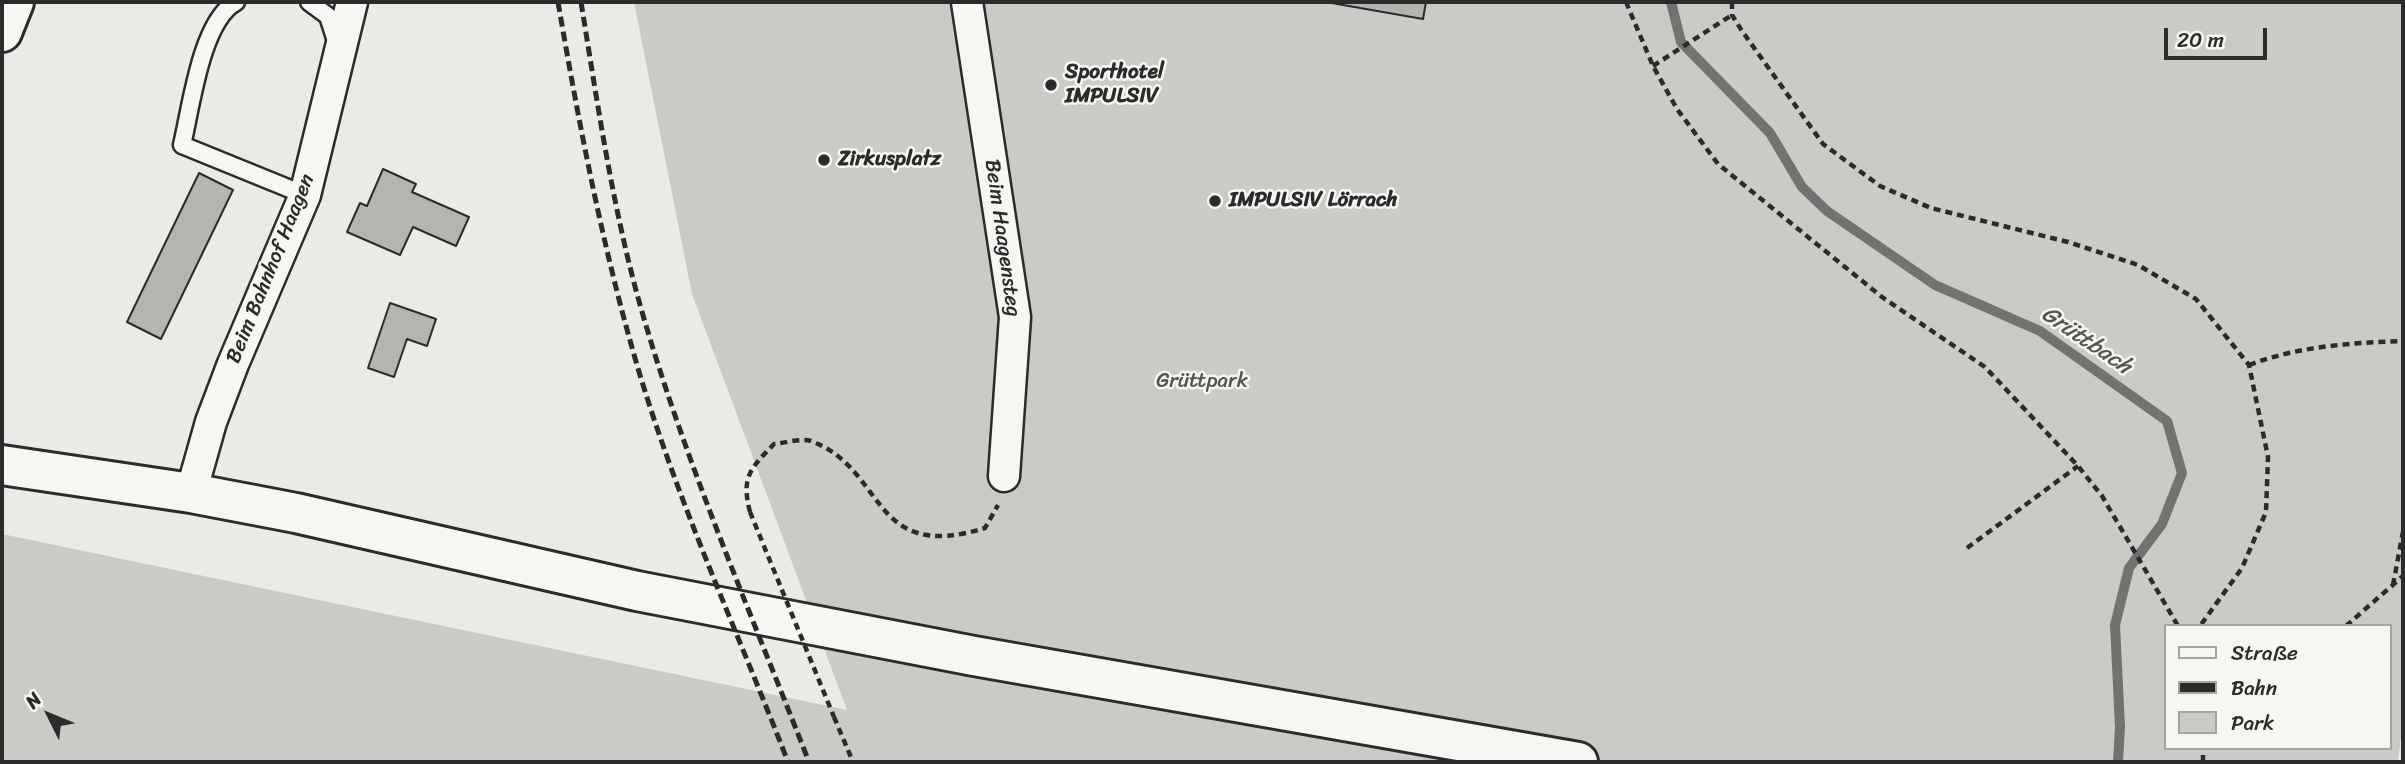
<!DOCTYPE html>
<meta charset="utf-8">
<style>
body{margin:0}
#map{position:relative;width:2405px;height:764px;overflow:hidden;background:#eaeae6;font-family:Sriracha,sans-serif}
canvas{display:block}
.frame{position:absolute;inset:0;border:4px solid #2b2b2b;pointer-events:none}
.legend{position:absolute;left:2164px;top:624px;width:228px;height:126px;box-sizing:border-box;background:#f6f6f2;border:2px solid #a5a5a2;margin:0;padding:9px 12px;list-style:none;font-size:21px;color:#2b2b2b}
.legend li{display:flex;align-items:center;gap:14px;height:35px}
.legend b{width:35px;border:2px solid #a5a5a2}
.north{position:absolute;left:14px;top:680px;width:70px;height:70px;-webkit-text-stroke:5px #f6f6f2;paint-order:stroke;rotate:313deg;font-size:19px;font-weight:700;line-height:28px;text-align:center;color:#2b2b2b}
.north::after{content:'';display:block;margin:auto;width:24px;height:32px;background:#2b2b2b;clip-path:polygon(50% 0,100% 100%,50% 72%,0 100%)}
.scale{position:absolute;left:2164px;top:28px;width:103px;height:32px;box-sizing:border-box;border:4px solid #2b2b2b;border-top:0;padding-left:9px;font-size:21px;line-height:24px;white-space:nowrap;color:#2b2b2b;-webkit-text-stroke:5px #f6f6f2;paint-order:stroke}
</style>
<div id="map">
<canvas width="2405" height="764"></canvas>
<div class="frame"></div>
<ul class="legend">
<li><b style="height:9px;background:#f6f6f2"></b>Straße</li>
<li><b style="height:9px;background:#2b2b2b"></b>Bahn</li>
<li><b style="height:19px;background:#cacac7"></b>Park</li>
</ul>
<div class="north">N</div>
<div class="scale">20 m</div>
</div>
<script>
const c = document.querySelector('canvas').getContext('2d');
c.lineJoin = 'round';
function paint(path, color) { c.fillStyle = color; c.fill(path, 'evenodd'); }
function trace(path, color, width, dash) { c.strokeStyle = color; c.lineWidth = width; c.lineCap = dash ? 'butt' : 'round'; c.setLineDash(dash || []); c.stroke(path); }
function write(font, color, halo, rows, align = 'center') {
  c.font = font + ' Sriracha,sans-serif'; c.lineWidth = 5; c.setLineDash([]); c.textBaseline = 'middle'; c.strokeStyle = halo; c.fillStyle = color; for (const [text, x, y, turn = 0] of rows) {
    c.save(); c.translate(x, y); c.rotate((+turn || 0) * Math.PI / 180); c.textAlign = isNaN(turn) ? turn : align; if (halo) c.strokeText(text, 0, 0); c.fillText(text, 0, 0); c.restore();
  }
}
paint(new Path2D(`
 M 634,2 L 2403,2 L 2403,717 L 2398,762 L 2,762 L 2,534 L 847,710 L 692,294 ZM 2165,626 L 2389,626 L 2389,748 L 2165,748 Z`), '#cacac7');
trace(new Path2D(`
 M 1671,2 L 1681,42 L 1770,133 L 1802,187 L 1827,211 L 1935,285 L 2040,331 L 2167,421 L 2182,473 L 2162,524 L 2129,568 L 2115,625 L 2120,727 L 2118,762`), '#727270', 10);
const building = new Path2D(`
 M 1326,2 L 1426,2 L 1423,19 Z
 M 383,169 L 416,184 L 412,192 L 469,217 L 456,246 L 413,227 L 400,255 L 347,232 L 360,203 L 367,206 Z
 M 199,173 L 233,190 L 161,339 L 127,322 Z
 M 390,303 L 436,319 L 427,346 L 407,339 L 394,377 L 368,368 Z`);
paint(building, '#b4b4b1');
trace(building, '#2b2b2b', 2);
const lane = new Path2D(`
 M 236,2 C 201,21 191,108 182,145 L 305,195
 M 309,2 L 328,16 L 337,44`);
const street = new Path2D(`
 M 967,2 L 1015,317 L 1004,476
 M 191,493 L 211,422 L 233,364 L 305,195 L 352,2`);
const secondary = new Path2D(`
 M 2,465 L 191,493 L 296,513 L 637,591 L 974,656 L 1578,762`);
const primary = new Path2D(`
 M 2,32 L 14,2`);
trace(lane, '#2b2b2b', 21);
trace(street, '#2b2b2b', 35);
trace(secondary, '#2b2b2b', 44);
trace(primary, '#2b2b2b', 44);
trace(new Path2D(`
 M 1626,2 L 1653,66 L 1677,109 L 1718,164 L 1882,297 L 1985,367 L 2078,466 L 2102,496 L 2178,626
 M 1732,2 L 1732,15 L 1742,31 L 1823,144 L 1880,186 L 1931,208 L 2068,242 L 2138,265 L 2196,299 L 2249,365 L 2268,457 L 2266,512 L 2242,568 L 2200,626
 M 1653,66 L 1732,15
 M 2249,365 C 2299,346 2350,343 2403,341
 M 750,512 C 741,477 750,469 774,444 C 784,443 801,438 811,441 C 887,469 869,564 985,528 L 998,505
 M 1967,548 L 2078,466
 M 2393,585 L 2403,532
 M 2346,626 L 2403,576
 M 834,717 L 853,762
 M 2203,762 L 2203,748`), '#2b2b2b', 4.5, [7, 5]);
trace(lane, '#f6f6f2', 16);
trace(street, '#f6f6f2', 30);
trace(secondary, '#f6f6f2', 38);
trace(primary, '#f6f6f2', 38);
trace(new Path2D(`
 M 558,2 C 579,124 602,245 637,365 C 677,501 737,630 788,762
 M 581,2 C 597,100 611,198 637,294 C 681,453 749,608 809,762`), '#2b2b2b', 5, [10, 5]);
trace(new Path2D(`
 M 750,512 L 834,717`), '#2b2b2b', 4.5, [7, 5]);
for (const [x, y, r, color] of [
 [1051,85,7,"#2b2b2b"],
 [824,160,7,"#2b2b2b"],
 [1215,201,7,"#2b2b2b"]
]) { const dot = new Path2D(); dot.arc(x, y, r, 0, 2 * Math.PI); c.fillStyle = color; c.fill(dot); trace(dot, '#f6f6f2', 2.5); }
write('bold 21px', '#2b2b2b', '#f6f6f2', [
 ["Sporthotel",1065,73],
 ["IMPULSIV",1065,97],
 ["Zirkusplatz",838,160],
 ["IMPULSIV Lörrach",1229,201]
], 'left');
write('21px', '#2b2b2b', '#f6f6f2', [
 ["Beim Haagensteg",1002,238,82],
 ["Beim Bahnhof Haagen",271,269,-68]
]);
write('21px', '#535352', '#f6f6f2', [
 ["Grüttpark",1202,382]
]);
write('italic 23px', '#545453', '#f6f6f2', [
 ["Grüttbach",2086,341,34]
]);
</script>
